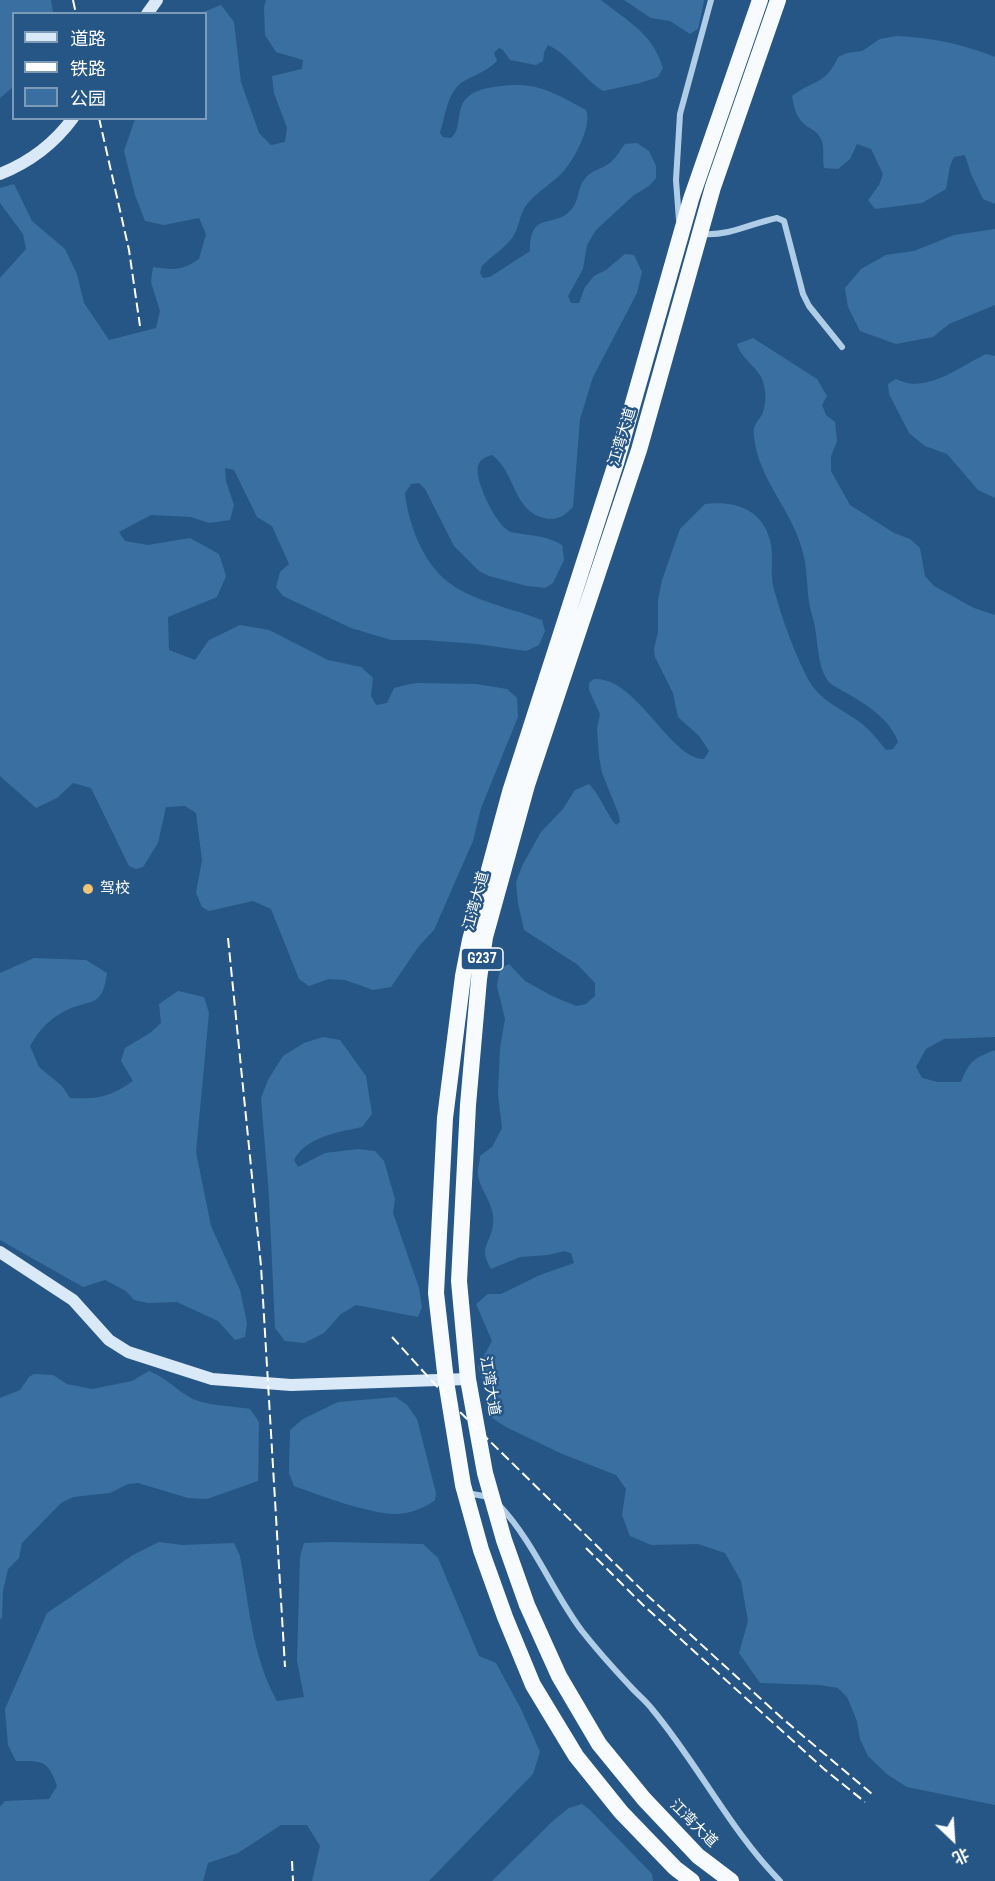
<!DOCTYPE html>
<meta charset="utf-8">
<style>
body{margin:0}
#map{position:relative;width:995px;height:1881px;overflow:hidden;background:#265685;font-family:"Roboto Condensed","Noto Sans SC",sans-serif}
canvas{display:block}
.legend{position:absolute;left:12px;top:12px;width:195px;height:108px;box-sizing:border-box;background:#265685;border:2px solid #7d9ab6;margin:0;padding:8px 10px;list-style:none;font-size:18px;color:#fff}
.legend li{display:flex;align-items:center;gap:12px;height:30px}
.legend b{width:30px;border:2px solid #7d9ab6}
.north{position:absolute;left:923px;top:1809px;width:60px;height:60px;-webkit-text-stroke:4px #265685;paint-order:stroke;rotate:155deg;font-size:16px;font-weight:700;line-height:24px;text-align:center;color:#fff}
.north::after{content:'';display:block;margin:auto;width:21px;height:27px;background:#fff;clip-path:polygon(50% 0,100% 100%,50% 72%,0 100%)}
</style>
<div id="map">
<canvas width="995" height="1881"></canvas>
<ul class="legend">
<li><b style="height:8px;background:#dae9f7"></b>道路</li>
<li><b style="height:8px;background:#fff"></b>铁路</li>
<li><b style="height:16px;background:#3a70a1"></b>公园</li>
</ul>
<div class="north">北</div>
</div>
<script>
const c = document.querySelector('canvas').getContext('2d');
c.lineJoin = 'round';
function paint(path, color) { c.fillStyle = color; c.fill(path, 'evenodd'); }
function trace(path, color, width, dash) { c.strokeStyle = color; c.lineWidth = width; c.lineCap = dash ? 'butt' : 'round'; c.setLineDash(dash || []); c.stroke(path); }
function write(font, color, halo, rows, align = 'center') {
  c.font = font + ' "Roboto Condensed","Noto Sans SC",sans-serif'; c.lineWidth = 5; c.setLineDash([]); c.textBaseline = 'middle'; c.strokeStyle = halo; c.fillStyle = color; for (const [text, x, y, turn = 0] of rows) {
    c.save(); c.translate(x, y); c.rotate((+turn || 0) * Math.PI / 180); c.textAlign = isNaN(turn) ? turn : align; if (halo) c.strokeText(text, 0, 0); c.fillText(text, 0, 0); c.restore();
  }
}
paint(new Path2D(`
 M 0,0 L 51,0 L 53,13 L 14,14 L 13,87 L 0,98 Z
 M 266,0 L 601,0 C 628,22 652,32 663,68 L 658,77 L 640,83 L 603,91 C 583,78 569,55 548,45 L 544,52 L 543,61 L 536,65 L 510,60 L 503,50 L 499,48 L 494,53 L 497,61 C 487,71 475,75 464,81 C 448,90 445,116 440,133 L 443,137 L 451,138 C 462,129 456,110 465,100 C 472,91 483,89 494,87 C 533,80 552,91 586,110 C 593,125 573,162 562,173 C 551,184 537,192 527,204 C 519,214 520,227 512,238 C 504,249 491,256 482,266 L 480,273 L 483,278 L 490,277 L 530,251 C 530,207 557,232 574,206 C 579,198 578,187 584,180 C 591,169 602,170 611,162 C 616,158 621,149 625,144 L 637,143 L 649,151 L 656,166 L 656,178 L 649,186 L 634,195 L 596,230 L 587,245 L 583,269 L 568,296 L 571,303 L 579,303 L 585,287 L 594,276 L 606,270 L 625,254 L 634,255 L 642,272 L 637,293 L 593,377 L 580,419 L 573,507 C 564,516 557,521 544,518 C 513,511 515,471 492,455 C 486,457 480,459 478,466 C 474,480 496,525 509,531 C 512,533 519,533 522,534 C 537,536 549,537 562,545 L 564,560 L 553,583 L 545,588 L 527,586 L 489,576 L 479,571 L 454,546 L 425,489 L 419,483 L 411,484 L 405,493 C 408,523 423,563 448,582 C 472,601 514,609 542,620 L 545,631 L 539,645 L 526,651 L 477,644 L 425,640 L 391,640 L 351,628 L 283,596 L 276,587 L 280,572 L 289,564 L 272,526 L 257,517 L 234,470 L 225,468 L 226,481 L 234,505 L 230,520 L 209,523 L 191,517 L 151,515 L 119,532 L 125,541 L 148,545 L 190,538 L 219,554 L 226,576 L 217,597 L 168,617 L 169,650 L 195,660 L 209,640 L 240,625 L 269,630 L 328,660 L 361,667 L 373,678 L 371,696 L 376,705 L 387,703 L 394,688 L 415,683 L 476,684 L 507,689 L 517,698 L 518,717 L 481,808 L 473,841 L 434,930 L 419,946 L 391,987 L 373,990 L 345,980 L 329,979 L 309,986 L 299,979 L 271,909 L 253,901 L 209,911 L 202,907 L 196,893 L 202,860 L 196,813 L 185,806 L 166,807 L 158,843 L 143,867 L 136,869 L 129,866 L 91,788 L 73,783 L 57,798 L 36,808 L 0,776 L 0,278 L 26,249 L 23,234 L 0,203 L 0,188 L 14,184 L 32,221 L 65,249 L 77,274 L 84,303 L 109,340 L 156,328 L 160,311 L 151,282 L 153,267 C 175,270 181,271 199,259 L 206,234 L 199,218 L 164,225 L 145,221 L 135,195 L 124,151 L 135,119 L 206,118 L 206,14 L 201,13 L 221,5 L 234,22 L 241,82 L 259,133 L 271,145 L 285,142 L 287,128 L 274,93 L 272,76 L 302,69 L 303,60 L 276,52 L 265,35 L 264,7 Z
 M 624,0 L 704,0 L 704,1 L 698,29 L 690,34 L 670,21 L 651,18 Z
 M 896,36 C 929,37 964,44 995,57 L 995,204 L 983,199 L 971,174 L 965,155 L 954,157 L 950,166 L 946,189 L 922,203 L 875,209 L 868,200 L 879,185 L 883,174 L 871,149 L 857,144 L 850,159 L 838,169 L 824,168 C 822,159 825,147 821,139 C 817,130 809,129 803,123 C 795,115 794,106 792,96 C 813,80 826,85 838,57 L 847,53 L 862,51 L 880,39 Z
 M 995,229 L 995,305 L 949,324 L 933,337 L 896,344 L 860,331 L 848,307 L 845,288 L 861,269 L 886,255 L 914,251 L 954,235 Z
 M 753,338 L 817,379 L 827,396 L 822,405 L 826,415 L 835,422 L 837,441 L 831,456 L 831,471 L 850,505 L 894,533 L 910,539 L 920,548 L 925,576 L 934,586 L 974,608 L 995,615 L 995,1037 L 944,1039 L 926,1049 L 916,1067 L 922,1078 L 938,1082 L 961,1082 C 970,1060 973,1059 995,1050 L 995,1805 L 907,1787 L 888,1775 L 868,1756 L 860,1739 L 857,1721 L 847,1697 L 838,1688 L 820,1685 L 760,1683 L 739,1653 L 748,1621 L 741,1581 L 725,1553 L 698,1544 L 651,1545 L 630,1536 L 622,1515 L 626,1489 L 616,1475 L 560,1453 L 506,1427 L 492,1418 L 493,1409 L 478,1367 L 492,1341 L 476,1304 L 488,1294 L 501,1294 L 540,1275 L 574,1263 L 571,1253 L 564,1251 L 548,1255 L 520,1257 L 491,1269 C 478,1247 490,1245 493,1225 C 496,1205 480,1191 478,1175 C 477,1170 480,1162 480,1156 L 492,1147 L 502,1128 L 498,1095 L 500,1048 L 505,1019 L 497,986 L 500,969 L 509,964 L 525,981 L 552,996 L 576,1006 L 586,1004 L 595,996 L 595,983 L 578,965 L 524,930 L 518,903 L 516,882 L 523,864 L 541,832 L 563,809 L 575,790 L 589,784 C 601,796 605,812 616,825 L 620,822 L 619,815 L 602,773 L 599,757 L 597,729 L 600,714 L 589,690 L 589,683 L 594,679 C 636,676 670,759 704,759 L 709,751 L 700,737 L 678,717 L 673,693 L 655,657 L 654,649 L 658,632 L 658,600 L 662,580 L 680,529 L 705,504 C 734,501 761,508 770,540 C 774,554 770,571 773,585 C 779,611 797,661 811,684 C 825,705 850,712 868,729 C 875,736 880,743 886,750 L 893,749 L 898,742 C 890,718 864,703 843,691 C 838,688 831,685 828,681 C 818,667 818,644 815,628 C 814,619 810,611 809,602 C 807,587 807,571 804,557 C 795,512 758,481 754,436 C 752,423 760,421 763,412 C 766,404 766,393 764,385 C 761,368 741,360 737,344 Z
 M 986,354 L 995,356 L 995,498 L 978,490 L 947,454 L 925,446 L 909,433 L 889,394 L 888,384 L 896,379 C 901,381 908,384 914,384 C 941,383 963,365 986,354 Z
 M 34,958 L 86,960 L 107,973 C 102,1009 92,998 67,1010 C 50,1018 39,1030 30,1046 L 39,1067 L 62,1086 L 70,1098 C 98,1099 108,1098 133,1081 L 121,1061 L 125,1048 L 150,1033 L 161,1023 L 159,1004 L 178,991 L 204,997 L 209,1013 L 196,1152 L 211,1226 L 240,1290 L 247,1323 L 245,1337 L 235,1340 L 218,1321 L 177,1302 L 148,1303 L 134,1300 L 126,1291 L 105,1280 L 83,1287 L 0,1240 L 0,973 Z
 M 323,1037 L 340,1040 L 366,1076 L 372,1114 L 362,1127 C 338,1132 306,1137 294,1160 L 298,1167 L 325,1153 L 358,1149 L 375,1151 L 384,1161 L 395,1199 L 393,1213 L 419,1288 L 422,1307 L 418,1317 L 356,1305 L 341,1314 L 324,1333 L 304,1343 L 285,1341 L 275,1328 L 269,1196 L 261,1098 L 268,1080 L 283,1056 L 304,1043 Z
 M 149,1371 C 167,1378 177,1391 193,1399 C 208,1406 234,1406 250,1409 L 259,1422 L 258,1481 L 207,1499 L 188,1498 L 138,1483 L 128,1484 L 110,1493 L 73,1497 L 61,1503 L 22,1543 L 19,1558 L 8,1569 L 3,1591 L 2,1617 L 0,1620 L 0,1398 L 20,1390 L 29,1377 L 34,1374 L 53,1375 L 67,1384 L 92,1389 L 132,1381 Z
 M 396,1397 L 407,1405 L 417,1419 L 436,1493 L 435,1500 C 425,1508 409,1514 395,1514 C 366,1513 322,1496 294,1486 L 289,1473 L 290,1430 L 303,1419 L 338,1402 Z
 M 159,1542 L 182,1545 L 234,1543 L 240,1556 C 249,1604 252,1657 277,1701 L 304,1697 L 297,1661 L 300,1557 L 304,1543 L 331,1542 L 423,1544 L 438,1558 L 479,1656 L 496,1663 L 521,1709 L 540,1752 L 533,1774 L 429,1881 L 312,1881 L 320,1846 L 307,1825 L 281,1825 L 238,1853 L 208,1863 L 203,1881 L 0,1881 L 0,1807 L 5,1801 L 49,1799 L 57,1786 C 48,1760 43,1761 16,1761 L 8,1745 L 5,1709 L 47,1613 L 133,1555 Z
 M 582,1804 L 590,1810 L 652,1874 L 653,1881 L 492,1881 L 555,1819 L 569,1808 Z`), '#3a70a1');
trace(new Path2D(`
 M 679,220 L 676,180 L 680,114 L 711,0
 M 703,234 C 730,236 752,223 777,218 L 784,221 L 803,294 L 809,306 L 842,347
 M 467,1493 L 489,1497
 M 499,1505 C 534,1542 552,1591 582,1631 C 597,1650 614,1669 630,1686 C 637,1694 646,1701 652,1709 C 698,1764 730,1830 780,1881`), '#b0cde8', 6);
trace(new Path2D(`
 M 147,14 L 157,0
 M 0,174 C 30,162 54,144 73,118
 M 0,1252 L 73,1300 L 109,1340 L 128,1352 L 212,1379 L 291,1385 L 468,1379`), '#dae9f7', 12);
trace(new Path2D(`
 M 692,1881 L 675,1868 L 621,1812 L 576,1756 L 533,1685 L 505,1617 L 481,1550 L 463,1485 L 446,1381 L 436,1293 L 445,1118 L 463,976 L 470,940 L 510,792 L 616,463 L 691,199 L 760,0
 M 731,1881 L 698,1856 L 644,1799 L 599,1744 L 559,1676 L 527,1605 L 504,1540 L 485,1473 L 468,1379 L 459,1281 L 468,1105 L 479,979 L 485,937 L 527,785 L 639,450 L 713,187 L 778,0`), '#f8fbfe', 16);
trace(new Path2D(`
 M 73,0 L 76,14
 M 99,118 L 129,250 L 140,326
 M 228,938 L 261,1266 L 285,1667
 M 392,1337 L 461,1413 L 648,1596 L 783,1719 L 872,1794
 M 586,1548 L 642,1604 L 824,1769 L 865,1802
 M 292,1861 L 293,1881`), '#fff', 2, [10, 4.5]);
for (const [x, y, r, color] of [
 [88,889,6,"#f1c475"]
]) { const dot = new Path2D(); dot.arc(x, y, r, 0, 2 * Math.PI); c.fillStyle = color; c.fill(dot); trace(dot, '#265685', 2); }
for (const [x, y, w] of [
 [482,959,42]
]) { const box = new Path2D(); box.roundRect(x - w / 2, y - 11, w, 22, 4.5); c.fillStyle = '#265685'; c.fill(box); trace(box, '#fff', 1.5); }
write('bold 14px', '#fff', null, [
 ["G237",482,959]
]);
write('15px', '#fff', '#265685', [
 ["江湾大道",623,437,-73],
 ["江湾大道",477,901,-75],
 ["江湾大道",489,1386,81],
 ["江湾大道",693,1824,45]
]);
write('15px', '#fff', '#265685', [
 ["驾校",100,889]
], 'left');
</script>
